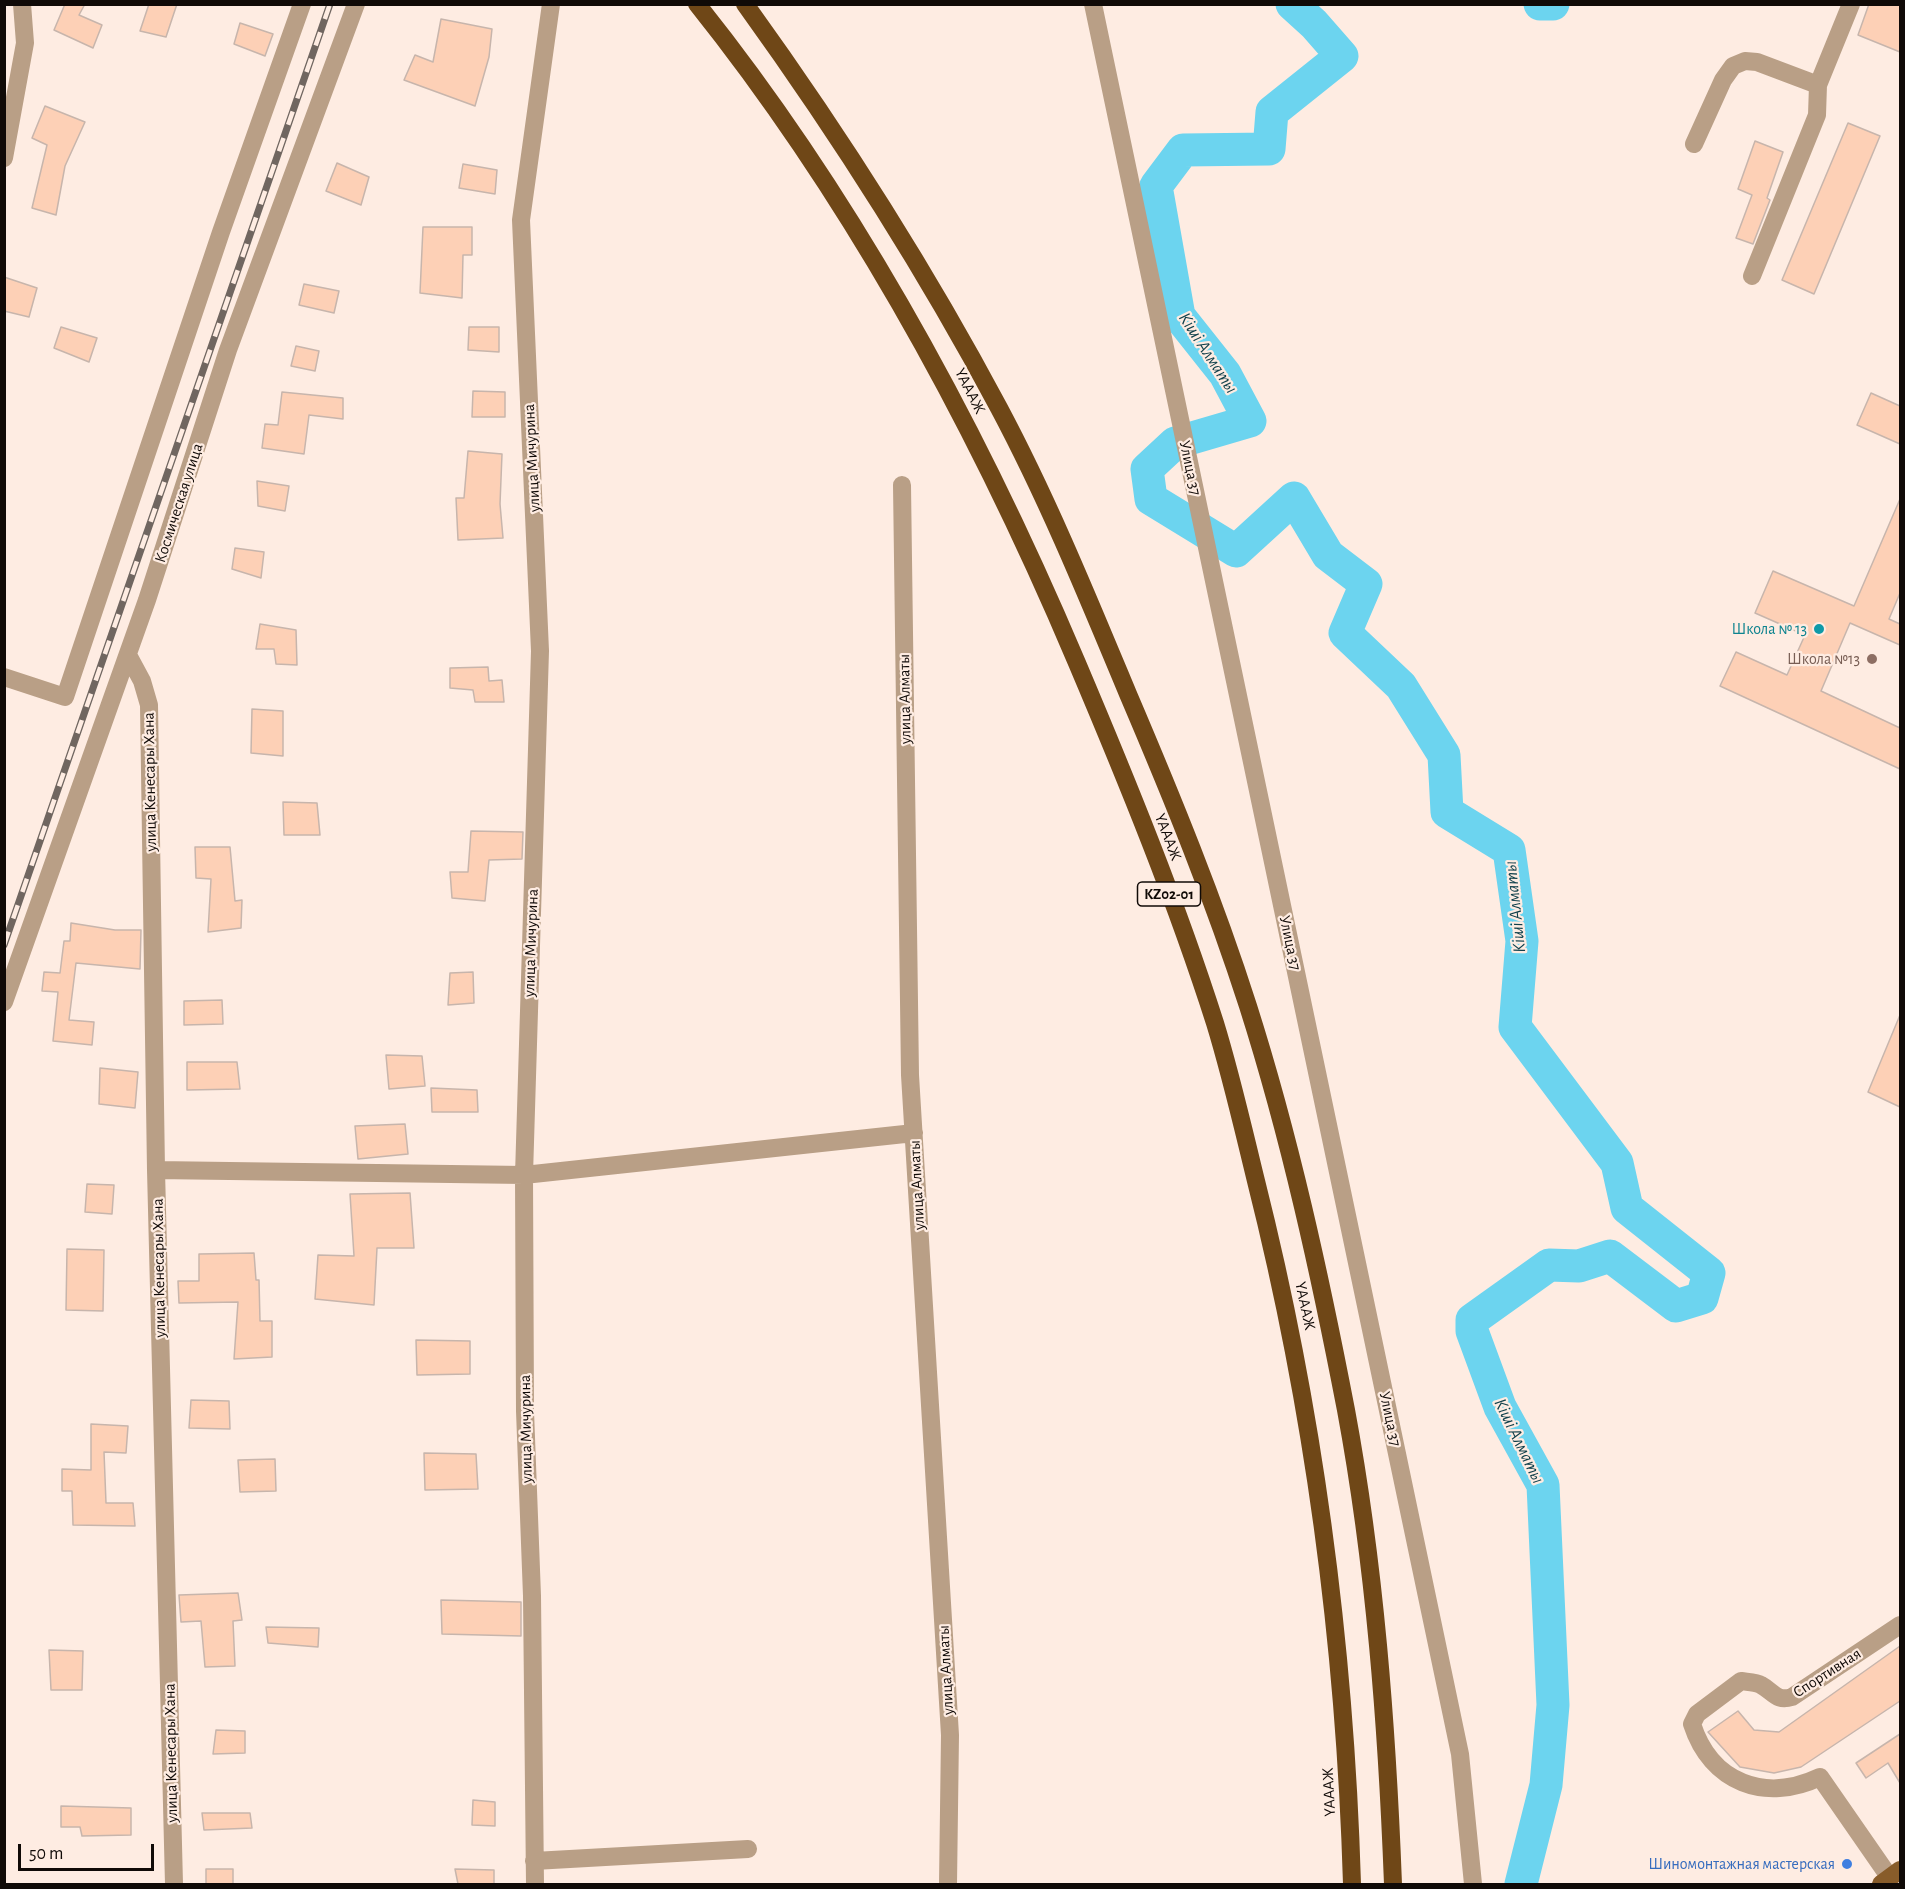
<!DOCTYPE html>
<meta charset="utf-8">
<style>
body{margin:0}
#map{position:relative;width:1905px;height:1889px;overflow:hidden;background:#feece2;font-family:"Alegreya Sans",sans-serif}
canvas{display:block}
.frame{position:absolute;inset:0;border:6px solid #100a07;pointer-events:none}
.scale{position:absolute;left:18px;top:1844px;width:136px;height:27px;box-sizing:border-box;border:3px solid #100a07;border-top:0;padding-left:8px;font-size:18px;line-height:21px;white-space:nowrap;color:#100a07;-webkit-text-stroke:4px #feece2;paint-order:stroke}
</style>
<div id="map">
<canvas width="1905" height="1889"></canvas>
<div class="frame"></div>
<div class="scale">50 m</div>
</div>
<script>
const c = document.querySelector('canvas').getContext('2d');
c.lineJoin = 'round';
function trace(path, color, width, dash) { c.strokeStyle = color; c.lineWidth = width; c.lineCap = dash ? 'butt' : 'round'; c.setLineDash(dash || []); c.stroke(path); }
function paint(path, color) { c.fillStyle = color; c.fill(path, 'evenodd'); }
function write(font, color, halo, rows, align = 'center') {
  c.font = font + ' "Alegreya Sans",sans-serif'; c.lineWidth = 4.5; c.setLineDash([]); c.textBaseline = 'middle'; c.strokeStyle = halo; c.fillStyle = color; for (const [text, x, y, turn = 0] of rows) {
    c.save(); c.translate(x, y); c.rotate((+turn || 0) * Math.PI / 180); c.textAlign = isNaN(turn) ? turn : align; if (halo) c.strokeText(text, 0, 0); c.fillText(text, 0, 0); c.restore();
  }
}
trace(new Path2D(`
 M 1292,4 L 1314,24 L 1342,56 L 1272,112 L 1269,149 L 1183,150 L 1156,186 L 1179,316 L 1225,374 L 1250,421 L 1175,443 L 1147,469 L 1151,499 L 1236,551 L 1294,498 L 1328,555 L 1366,584 L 1345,633 L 1401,686 L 1444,755 L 1447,812 L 1509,850 L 1522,941 L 1515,1027 L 1617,1163 L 1627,1208 L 1709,1273 L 1702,1298 L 1676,1306 L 1610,1256 L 1579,1266 L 1549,1265 L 1472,1320 L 1472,1331 L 1500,1407 L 1543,1485 L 1553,1705 L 1546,1785 L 1521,1884
 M 1540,4 L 1553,4`), '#6cd4ef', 33);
const building = new Path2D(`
 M 65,4 L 85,4 L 79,15 L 102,25 L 93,48 L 54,30 Z
 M 149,4 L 177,4 L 166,37 L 140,31 Z
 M 1869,4 L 1900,4 L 1900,52 L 1858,35 Z
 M 441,19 L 492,29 L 489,57 L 475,106 L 404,80 L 415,55 L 433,62 Z
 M 240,23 L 273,34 L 265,56 L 234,44 Z
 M 45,106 L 85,122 L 65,166 L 56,215 L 32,208 L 47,145 L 32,138 Z
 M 1848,123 L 1880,136 L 1814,294 L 1782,280 Z
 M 1755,141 L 1783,152 L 1767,198 L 1770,200 L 1753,244 L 1736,238 L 1752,195 L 1738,189 Z
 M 337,163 L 369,177 L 361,205 L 326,191 Z
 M 463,164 L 497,170 L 495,194 L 459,188 Z
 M 423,227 L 472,227 L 472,255 L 463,255 L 462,298 L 420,293 Z
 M 4,277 L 37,288 L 29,317 L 4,311 Z
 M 304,284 L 339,291 L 334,313 L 299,305 Z
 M 61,327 L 97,338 L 89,362 L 54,348 Z
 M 469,327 L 499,327 L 499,352 L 468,350 Z
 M 296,346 L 319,351 L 315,371 L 291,366 Z
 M 473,391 L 505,392 L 505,417 L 472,417 Z
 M 282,392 L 343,398 L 343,419 L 309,415 L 304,454 L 262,448 L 265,424 L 278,425 Z
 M 1871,393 L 1900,406 L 1900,444 L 1857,425 Z
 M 468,451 L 502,454 L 500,504 L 503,538 L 458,540 L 456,498 L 464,498 Z
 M 257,481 L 289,486 L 285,511 L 258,506 Z
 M 1900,499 L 1900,593 L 1889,619 L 1900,624 L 1900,645 L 1850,623 L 1821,691 L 1900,728 L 1900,769 L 1720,686 L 1736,652 L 1787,675 L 1805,635 L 1755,613 L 1773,571 L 1854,606 Z
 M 235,548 L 264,552 L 261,578 L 232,569 Z
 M 260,624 L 296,630 L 297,665 L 276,664 L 274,649 L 256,649 Z
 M 488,667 L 489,681 L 502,680 L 504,702 L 475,702 L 473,690 L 450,688 L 450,668 Z
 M 252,709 L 283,711 L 283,756 L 251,753 Z
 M 283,802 L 317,803 L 320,835 L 284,835 Z
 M 471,831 L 523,832 L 522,859 L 489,860 L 485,901 L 452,898 L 450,872 L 468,872 Z
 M 195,847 L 230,847 L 235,901 L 242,900 L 241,928 L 208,932 L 211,879 L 196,878 Z
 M 71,923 L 115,930 L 141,930 L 140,969 L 76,963 L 69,1020 L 94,1022 L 92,1045 L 53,1041 L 58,992 L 42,991 L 44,972 L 60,973 L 64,941 L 70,941 Z
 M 473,972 L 474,1003 L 448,1005 L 450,973 Z
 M 222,1000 L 223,1024 L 184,1025 L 184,1001 Z
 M 1900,1015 L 1900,1107 L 1868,1092 Z
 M 386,1055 L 422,1056 L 425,1086 L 389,1089 Z
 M 187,1062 L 237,1062 L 240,1089 L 187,1090 Z
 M 100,1068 L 138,1072 L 135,1108 L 99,1104 Z
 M 431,1088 L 477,1090 L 478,1112 L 432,1112 Z
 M 405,1124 L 408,1154 L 358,1159 L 355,1126 Z
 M 87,1184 L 114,1185 L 112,1214 L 85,1212 Z
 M 410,1193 L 414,1248 L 377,1248 L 374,1305 L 315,1299 L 318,1255 L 354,1256 L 350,1194 Z
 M 67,1249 L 104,1250 L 103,1311 L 66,1310 Z
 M 254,1253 L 256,1280 L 259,1280 L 260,1321 L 272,1321 L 272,1357 L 234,1359 L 238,1302 L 179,1303 L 178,1281 L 199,1281 L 199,1254 Z
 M 416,1340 L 470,1341 L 470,1374 L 417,1375 Z
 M 191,1400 L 229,1401 L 230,1429 L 189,1428 Z
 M 91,1424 L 128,1426 L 126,1453 L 104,1452 L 106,1503 L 133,1503 L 135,1526 L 73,1525 L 72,1491 L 62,1491 L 62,1469 L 91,1470 Z
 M 424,1453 L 476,1454 L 478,1489 L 425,1490 Z
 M 275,1459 L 276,1491 L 240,1492 L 238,1460 Z
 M 238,1593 L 242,1620 L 233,1621 L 235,1666 L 205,1667 L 201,1621 L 181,1622 L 179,1595 Z
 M 441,1600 L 521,1602 L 521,1636 L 442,1634 Z
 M 266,1627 L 319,1628 L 318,1647 L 268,1643 Z
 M 1900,1646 L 1900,1701 L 1801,1767 L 1774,1773 L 1740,1767 L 1708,1732 L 1738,1711 L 1754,1730 L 1779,1732 Z
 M 49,1650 L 83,1651 L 82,1690 L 51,1690 Z
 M 216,1730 L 245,1731 L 245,1753 L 213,1754 Z
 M 1900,1734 L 1900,1783 L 1888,1763 L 1866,1778 L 1856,1763 Z
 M 473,1800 L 495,1802 L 495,1826 L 472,1825 Z
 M 61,1806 L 131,1808 L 131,1835 L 82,1836 L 80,1827 L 61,1827 Z
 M 202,1813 L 250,1813 L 252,1828 L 204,1830 Z
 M 206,1869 L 233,1869 L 233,1884 L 206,1884 Z
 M 455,1869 L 494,1870 L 494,1884 L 458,1884 Z`);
paint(building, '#fdd0b6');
trace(building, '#c7b5ac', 1.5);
trace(new Path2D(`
 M 1093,4 L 1460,1754 L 1473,1884
 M 1694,144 L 1723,80 L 1733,66 L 1745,61 L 1757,62 L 1818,85
 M 4,158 L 25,43 L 22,4
 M 1752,276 L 1817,115 L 1818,85 L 1851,4
 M 902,485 L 910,1075 L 950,1735 L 948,1884
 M 128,655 L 142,681 L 149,705 L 156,1170 L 174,1884
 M 4,677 L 65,697 L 221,232 L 302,4
 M 4,1002 L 147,600 L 228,350 L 356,4
 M 156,1170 L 524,1175 L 914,1133
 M 534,1861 L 748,1849
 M 1890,1878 L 1820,1777 C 1765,1803 1711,1783 1692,1724 L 1697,1714 L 1741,1681 C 1747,1682 1756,1682 1761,1685 C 1774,1692 1776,1702 1792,1697 L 1900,1625
 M 535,1884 L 532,1596 L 525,1411 L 524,1175 L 540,651 L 521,220 L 551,4`), '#b99f86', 18);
trace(new Path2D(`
 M 1881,1884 L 1900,1870`), '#885c2a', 18);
trace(new Path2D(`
 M 697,4 C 856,203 978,429 1077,663 C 1127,781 1176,901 1215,1023 C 1231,1075 1243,1128 1256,1181 C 1314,1411 1345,1647 1352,1884
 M 745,4 C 838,133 924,267 999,408 C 1048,500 1088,598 1128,694 C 1172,797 1214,900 1248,1006 C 1290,1138 1320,1275 1346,1410 C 1375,1566 1387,1727 1393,1884`), '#6f4717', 18);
const rail = new Path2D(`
 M 4,945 L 330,4`);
trace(rail, '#706660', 7);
trace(rail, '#feece2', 4.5, [14]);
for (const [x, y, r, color] of [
 [1819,629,6,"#0f9aa8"],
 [1872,659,6,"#8d6e63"],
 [1847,1864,6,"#3f7fe0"]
]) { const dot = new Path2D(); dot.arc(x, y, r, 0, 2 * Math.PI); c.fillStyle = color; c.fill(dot); trace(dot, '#feece2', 2); }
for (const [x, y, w] of [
 [1169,894,63]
]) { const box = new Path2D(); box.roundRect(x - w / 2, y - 12, w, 24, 4.5); c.fillStyle = '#feece2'; c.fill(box); trace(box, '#100a07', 1.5); }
write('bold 15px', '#100a07', null, [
 ["KZ02-01",1169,894]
]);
write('16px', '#100a07', '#feece2', [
 ["ҮАААЖ",970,391,63],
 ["улица Мичурина",532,458,-93],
 ["Улица 37",1190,468,78],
 ["Космическая улица",179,503,-72],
 ["улица Алматы",905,699,-91],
 ["улица Кенесары Хана",150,782,-91],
 ["ҮАААЖ",1168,837,69],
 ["улица Мичурина",531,943,-88],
 ["Улица 37",1290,943,78],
 ["улица Алматы",917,1185,-93],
 ["улица Кенесары Хана",159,1268,-91],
 ["ҮАААЖ",1305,1306,78],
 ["Улица 37",1390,1419,78],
 ["улица Мичурина",526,1429,-91],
 ["улица Алматы",946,1670,-93],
 ["Спортивная",1827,1673,-33],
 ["улица Кенесары Хана",171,1753,-91],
 ["ҮАААЖ",1329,1792,-93]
]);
write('16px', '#0d838f', '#feece2', [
 ["Школа № 13",1807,629]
], 'right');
write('16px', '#785e54', '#feece2', [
 ["Школа №13",1860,659]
], 'right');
write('16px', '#366cbe', '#feece2', [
 ["Шиномонтажная мастерская",1835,1864]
], 'right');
write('italic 18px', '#10404b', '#feece2', [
 ["Кіші Алматы",1208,353,57],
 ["Кіші Алматы",1515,907,-96],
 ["Кіші Алматы",1519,1441,64]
]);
</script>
